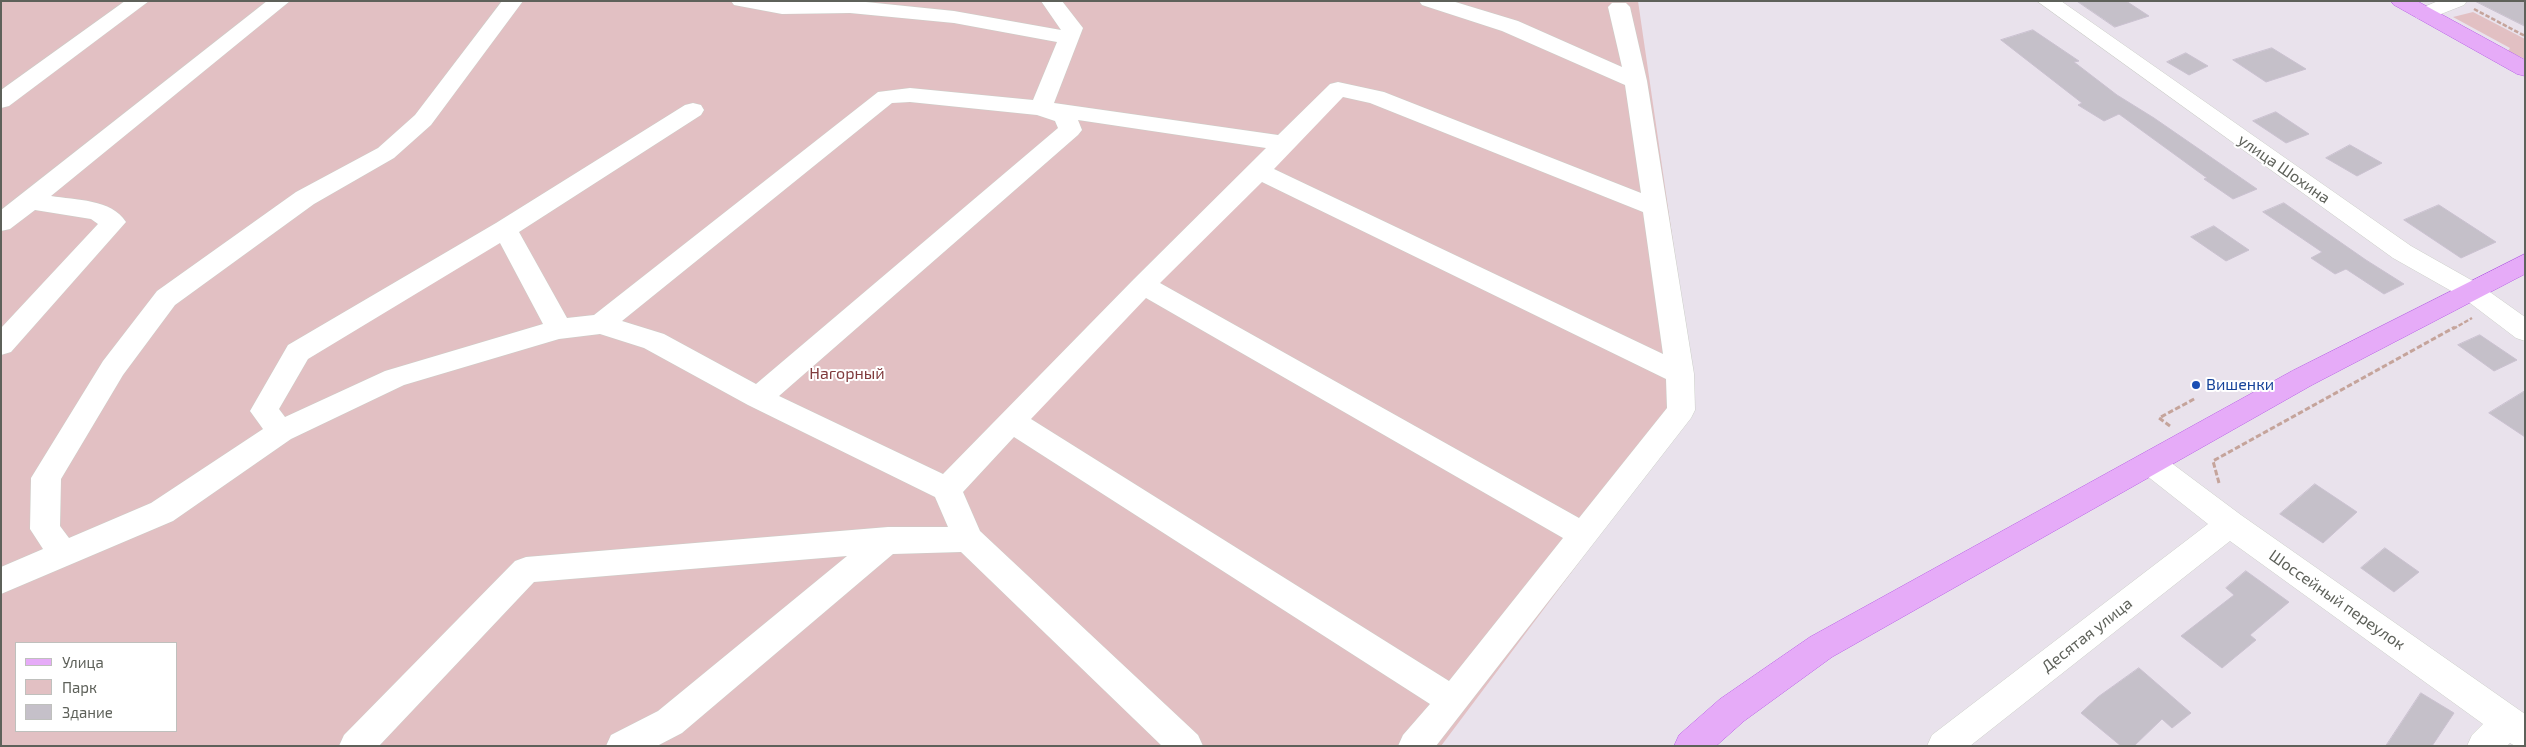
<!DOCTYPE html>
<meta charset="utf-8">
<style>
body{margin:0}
#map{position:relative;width:2526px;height:747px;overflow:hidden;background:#e9e2ec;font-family:"Exo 2",sans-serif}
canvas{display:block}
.frame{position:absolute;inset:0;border:2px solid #5e615a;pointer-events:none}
.legend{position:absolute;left:15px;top:642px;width:162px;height:90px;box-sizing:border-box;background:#fff;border:1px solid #bfc0bd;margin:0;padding:6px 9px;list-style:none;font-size:15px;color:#5e615a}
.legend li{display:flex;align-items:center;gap:10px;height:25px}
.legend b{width:25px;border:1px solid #bfc0bd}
</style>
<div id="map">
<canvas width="2526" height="747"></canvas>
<div class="frame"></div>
<ul class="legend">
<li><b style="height:6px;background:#e6abf8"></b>Улица</li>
<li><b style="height:14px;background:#e2c0c3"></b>Парк</li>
<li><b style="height:14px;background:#c5c0c9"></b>Здание</li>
</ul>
</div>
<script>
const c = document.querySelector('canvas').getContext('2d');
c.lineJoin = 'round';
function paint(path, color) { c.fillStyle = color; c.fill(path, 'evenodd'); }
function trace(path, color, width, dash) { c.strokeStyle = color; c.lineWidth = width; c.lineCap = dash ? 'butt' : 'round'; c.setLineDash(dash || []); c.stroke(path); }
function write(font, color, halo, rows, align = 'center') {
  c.font = font + ' "Exo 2",sans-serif'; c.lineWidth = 4; c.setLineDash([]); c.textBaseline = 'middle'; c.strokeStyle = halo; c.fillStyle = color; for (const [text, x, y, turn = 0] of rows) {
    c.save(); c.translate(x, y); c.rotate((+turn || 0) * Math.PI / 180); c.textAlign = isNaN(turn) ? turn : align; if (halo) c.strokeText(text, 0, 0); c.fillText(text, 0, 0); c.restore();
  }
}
paint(new Path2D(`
 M 1,1 L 1638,1 L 1693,379 L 1691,413 L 1441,746 L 1,746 ZM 16,643 L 176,643 L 176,731 L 16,731 Z
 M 2473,12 L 2525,39 L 2525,59 L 2508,51 L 2510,48 L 2453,17 Z`), '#e2c0c3');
const building = new Path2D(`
 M 2077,1 L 2126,1 L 2149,16 L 2115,27 Z
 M 2475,1 L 2525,1 L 2525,26 Z
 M 2033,30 L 2079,61 L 2074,62 L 2117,95 L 2154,118 L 2257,189 L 2233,199 L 2204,179 L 2207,178 L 2119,114 L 2104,121 L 2078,105 L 2082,103 L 2001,40 Z
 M 2272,48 L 2306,69 L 2266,82 L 2233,60 Z
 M 2186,53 L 2208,66 L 2189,75 L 2167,62 Z
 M 2276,112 L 2309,134 L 2286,143 L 2253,121 Z
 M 2350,145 L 2382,163 L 2357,176 L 2326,158 Z
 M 2284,203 L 2366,260 L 2404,284 L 2384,294 L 2346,269 L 2335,274 L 2311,258 L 2322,252 L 2263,212 Z
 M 2439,205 L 2496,242 L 2461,258 L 2404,220 Z
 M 2214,226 L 2249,250 L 2226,261 L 2191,237 Z
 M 2480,335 L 2517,360 L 2494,371 L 2458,345 Z
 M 2525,391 L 2525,437 L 2489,413 Z
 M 2315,484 L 2357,512 L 2323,543 L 2280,514 Z
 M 2385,548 L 2419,572 L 2394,592 L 2361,568 Z
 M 2246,571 L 2289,602 L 2250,635 L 2256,640 L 2222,668 L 2181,636 L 2234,595 L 2226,588 Z
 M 2139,668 L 2191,713 L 2172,728 L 2162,719 L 2134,746 L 2121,746 L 2081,713 L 2098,697 Z
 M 2421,693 L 2454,713 L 2432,746 L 2386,746 Z`);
paint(building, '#c5c0c9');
trace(building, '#cac1d0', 1);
const minor = new Path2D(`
 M 125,1 L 149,1 L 9,106 L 1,108 L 1,90 Z
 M 267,1 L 290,1 L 51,196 C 75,200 112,199 126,222 L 11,352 L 1,355 L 1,328 L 98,224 L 91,219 L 35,210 L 10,229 L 1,231 L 1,210 Z
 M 502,1 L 523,1 L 431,125 L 394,158 L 314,204 L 175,305 L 123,375 L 61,479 L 60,526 L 69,538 L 151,503 L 263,429 L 250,411 L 288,345 L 496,223 L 685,105 L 693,103 L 701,105 L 704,110 L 701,115 L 519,232 L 567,318 L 594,315 L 878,92 L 910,88 L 1033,100 L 1057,42 L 954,23 L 850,13 L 782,14 L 734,5 L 731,1 L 856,1 L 954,11 L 1061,30 L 1041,1 L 1062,1 L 1083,28 L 1054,103 L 1278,135 L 1330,84 L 1338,82 L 1384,92 L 1641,193 L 1625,85 L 1502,31 L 1422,5 L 1419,1 L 1452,1 L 1518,21 L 1622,67 L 1608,7 L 1612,3 L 1626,3 L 1630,7 L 1647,81 L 1694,374 L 1695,410 L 1691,418 L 1436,746 L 1398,746 L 1403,735 L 1430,704 L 1014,437 L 963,492 L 980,531 L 1198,735 L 1203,746 L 1162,746 L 961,552 L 893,554 L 682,733 L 657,746 L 606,746 L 611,735 L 658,711 L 847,556 L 534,582 L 379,746 L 339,746 L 344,735 L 515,561 L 526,557 L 888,527 L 948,527 L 935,497 L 748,405 L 644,348 L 600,334 L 559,339 L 404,385 L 291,439 L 173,521 L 1,594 L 1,567 L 43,549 L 30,529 L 31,478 L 103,361 L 157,291 L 296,192 L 378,148 L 415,115 ZM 1343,97 L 1370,103 L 1643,212 L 1663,354 L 1274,169 ZM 910,102 L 1037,115 L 1055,121 L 1058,128 L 756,384 L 664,334 L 622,321 L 892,103 ZM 1078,120 L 1266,148 L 1134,279 L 943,474 L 779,396 L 1078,135 L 1082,130 ZM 1262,182 L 1666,379 L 1667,408 L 1579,518 L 1160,283 ZM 500,243 L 543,324 L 385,371 L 285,417 L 279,409 L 308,359 ZM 1146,298 L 1563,538 L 1449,681 L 1031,419 Z
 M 2037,1 L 2061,1 L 2411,246 L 2480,285 L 2525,317 L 2525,341 L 2516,338 L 2462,297 L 2393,258 Z
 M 2438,1 L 2467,1 L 2464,5 L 2431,18 L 2424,20 L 2417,18 L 2413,14 L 2417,10 Z
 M 2152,453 L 2162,456 L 2241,515 L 2525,714 L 2525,746 L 2515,746 L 2510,743 L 2507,746 L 2467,746 L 2472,735 L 2483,724 L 2230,541 L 1970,746 L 1927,746 L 1932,735 L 2208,524 L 2142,472 L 2137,464 L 2142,456 Z`);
const major = new Path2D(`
 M 2391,1 L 2417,1 L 2525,60 L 2525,76 L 2517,74 L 2394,5 Z
 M 2525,254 L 2525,274 L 2312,385 L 1832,657 L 1744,721 L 1716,746 L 1674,746 L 1679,735 L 1720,699 L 1810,637 L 2292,371 Z`);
trace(minor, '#cbcec8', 1);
trace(major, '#b661e5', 1);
trace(new Path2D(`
 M 2474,9 L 2525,36
 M 2453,329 L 2472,318`), '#c5a49b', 2.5, [4.5, 2]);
trace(new Path2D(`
 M 2170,426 L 2159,418 L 2196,398
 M 2219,483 L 2213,461 L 2455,327`), '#c5a49b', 3, [5.5, 2.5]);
paint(minor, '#fff');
paint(major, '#e6abf8');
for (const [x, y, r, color] of [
 [2196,385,5,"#1a4fb4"]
]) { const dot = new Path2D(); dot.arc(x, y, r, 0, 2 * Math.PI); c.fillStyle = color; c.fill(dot); trace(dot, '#fff', 2); }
write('16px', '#5e615a', '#fff', [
 ["улица Шохина",2284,169,35],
 ["Шоссейный переулок",2337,600,35],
 ["Десятая улица",2087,635,-38]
]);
write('16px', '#803b3d', '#fff', [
 ["Нагорный",847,374]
]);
write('16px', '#164399', '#fff', [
 ["Вишенки",2206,385]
], 'left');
</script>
